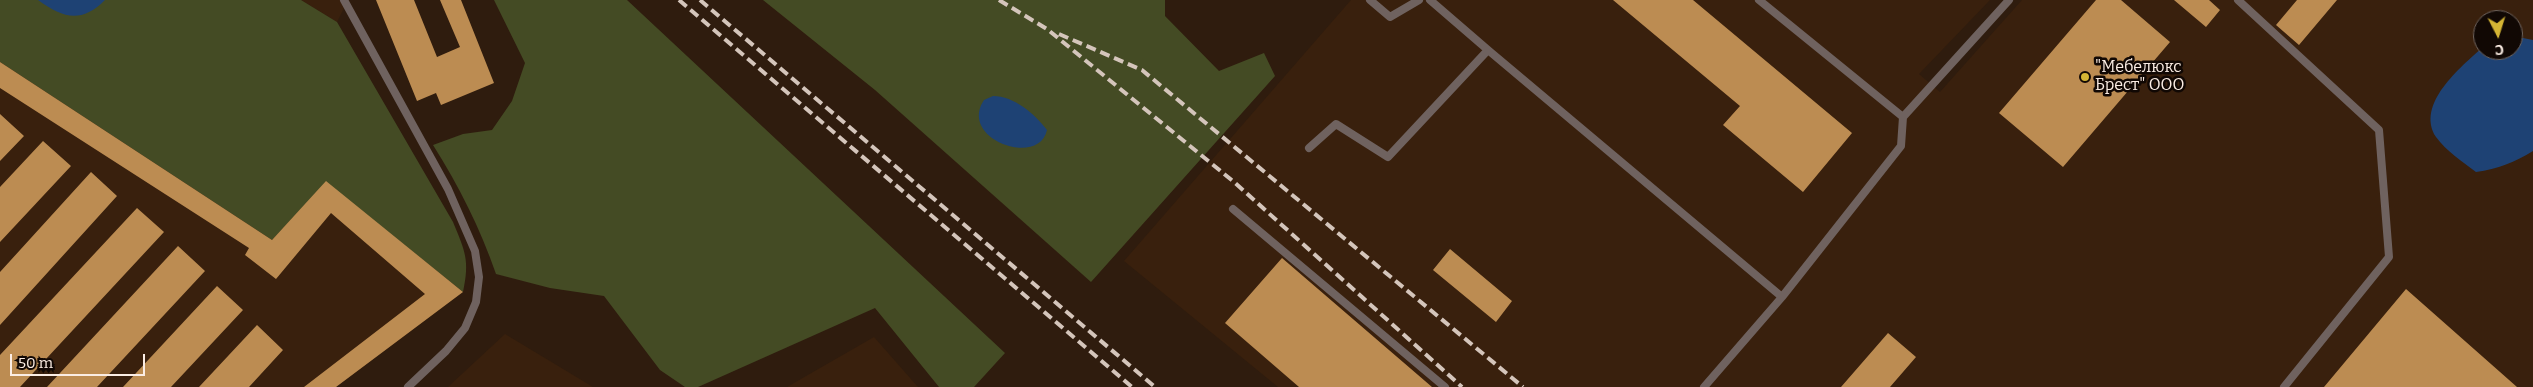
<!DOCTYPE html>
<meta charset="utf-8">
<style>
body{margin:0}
#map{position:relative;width:2533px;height:387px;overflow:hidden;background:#2f1c0e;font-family:Bitter,serif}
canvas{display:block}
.north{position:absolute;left:2473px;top:10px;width:50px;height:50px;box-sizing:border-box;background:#110804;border:1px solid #6f645e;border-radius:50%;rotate:175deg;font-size:14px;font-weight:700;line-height:20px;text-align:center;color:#fbede4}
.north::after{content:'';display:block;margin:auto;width:18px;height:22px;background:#d5b534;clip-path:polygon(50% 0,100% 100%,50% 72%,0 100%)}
.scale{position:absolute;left:10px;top:354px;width:135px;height:22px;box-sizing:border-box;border:2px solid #fbede4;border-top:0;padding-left:6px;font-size:15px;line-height:18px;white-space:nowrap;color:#fbede4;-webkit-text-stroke:4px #110804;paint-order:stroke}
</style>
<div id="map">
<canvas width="2533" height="387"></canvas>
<div class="north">С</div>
<div class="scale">50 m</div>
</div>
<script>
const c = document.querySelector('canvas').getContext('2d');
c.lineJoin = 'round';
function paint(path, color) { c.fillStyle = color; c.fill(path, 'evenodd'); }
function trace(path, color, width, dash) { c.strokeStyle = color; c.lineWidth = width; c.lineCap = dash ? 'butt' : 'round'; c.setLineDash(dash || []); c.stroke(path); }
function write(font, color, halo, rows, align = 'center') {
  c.font = font + ' Bitter,serif'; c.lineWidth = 5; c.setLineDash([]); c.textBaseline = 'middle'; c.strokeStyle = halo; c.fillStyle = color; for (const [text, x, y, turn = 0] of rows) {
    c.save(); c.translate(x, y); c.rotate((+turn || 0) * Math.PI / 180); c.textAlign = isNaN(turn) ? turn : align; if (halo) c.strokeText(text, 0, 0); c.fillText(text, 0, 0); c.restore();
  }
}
paint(new Path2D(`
 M 301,0 L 348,0 L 337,22 Z
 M 1351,0 L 1990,0 L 1919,74 L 1940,92 L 2022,0 L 2533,0 L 2533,387 L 1278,387 L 1124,261 ZM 2483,20 L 2513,20 L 2513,50 L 2483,50 Z
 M 0,62 L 326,181 L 463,292 L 336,387 L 0,387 Z
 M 505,334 L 593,387 L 448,387 Z
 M 874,337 L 918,387 L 787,387 Z`), '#39200d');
paint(new Path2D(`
 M 0,0 L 301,0 L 337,22 L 453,222 C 465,251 470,260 463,292 L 326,182 L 272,240 L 0,62 Z
 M 494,0 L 627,0 L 1005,353 L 974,387 L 939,387 L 875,308 L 698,387 L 685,387 L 660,370 L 604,296 L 550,288 L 496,274 C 480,228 459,186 433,145 L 463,134 L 492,130 L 512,101 L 525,63 Z
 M 763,0 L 1165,0 L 1165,16 L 1219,71 L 1264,53 L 1275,76 L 1091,282 L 875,90 Z`), '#444b24');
paint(new Path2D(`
 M 38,0 L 105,0 C 81,24 63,18 38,0 Z
 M 2513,36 L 2533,40 L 2533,151 C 2515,162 2498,169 2476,172 C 2463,162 2446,151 2436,137 C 2415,104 2461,67 2483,47 L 2483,50 L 2513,50 Z
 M 993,96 C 1014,96 1035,114 1047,130 C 1039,168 958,139 984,100 Z`), '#1e4274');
paint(new Path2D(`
 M 376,0 L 414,0 L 437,57 L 460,47 L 440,0 L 461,0 L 494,83 L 441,105 L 436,93 L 417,101 Z
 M 1613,0 L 1693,0 L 1852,133 L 1803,192 L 1723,125 L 1740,106 Z
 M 2096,0 L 2121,0 L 2170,42 L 2063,167 L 1999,113 Z
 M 2174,0 L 2209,0 L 2220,10 L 2206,27 Z
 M 2297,0 L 2337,0 L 2299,45 L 2276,25 Z
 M 0,62 L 272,240 L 326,181 L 463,292 L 336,387 L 304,387 L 425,294 L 331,213 L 276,279 L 245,255 L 249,248 L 0,88 Z
 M 0,114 L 24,136 L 0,161 Z
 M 43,141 L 71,166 L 0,242 L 0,187 Z
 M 91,172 L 117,196 L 0,325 L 0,272 Z
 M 137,208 L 164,232 L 20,387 L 0,387 L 0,355 Z
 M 178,246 L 205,271 L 97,387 L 47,387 Z
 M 1450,249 L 1512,301 L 1496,322 L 1433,270 Z
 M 1282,258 L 1432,387 L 1299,387 L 1225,323 Z
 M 217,286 L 243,310 L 171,387 L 123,387 Z
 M 2406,289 L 2517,387 L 2324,387 Z
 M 257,325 L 283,350 L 249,387 L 199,387 Z
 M 1888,333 L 1916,357 L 1890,387 L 1841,387 Z`), '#bc8c52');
trace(new Path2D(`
 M 344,0 L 448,189 L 475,251 L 479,277 L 476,302 L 465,328 L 446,351 L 408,387
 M 1370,0 L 1390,17 L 1419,0
 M 2238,0 L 2379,130 L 2389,257 L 2284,387
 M 1488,50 L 1782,297 L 1901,146 L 1903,117 L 1759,0
 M 1903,117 L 2009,0
 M 1309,148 L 1336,124 L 1388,157 L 1488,50 L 1430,0
 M 1233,209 L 1445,387
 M 1704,387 L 1782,297`), '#6f625f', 8);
trace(new Path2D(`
 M 679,0 L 1132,387
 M 700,0 L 1155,387
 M 999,0 L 1047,29 L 1234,182 L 1462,387
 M 1059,34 L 1142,70 L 1523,387`), '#d4c5bb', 4, [10, 5]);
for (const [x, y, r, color] of [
 [2085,77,5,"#d5b534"]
]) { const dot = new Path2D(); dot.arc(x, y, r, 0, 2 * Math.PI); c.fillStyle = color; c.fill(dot); trace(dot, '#110804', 2); }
write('16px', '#fbede4', '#110804', [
 ["\"Мебелюкс",2095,68],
 ["Брест\" ООО",2095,86]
], 'left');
</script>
